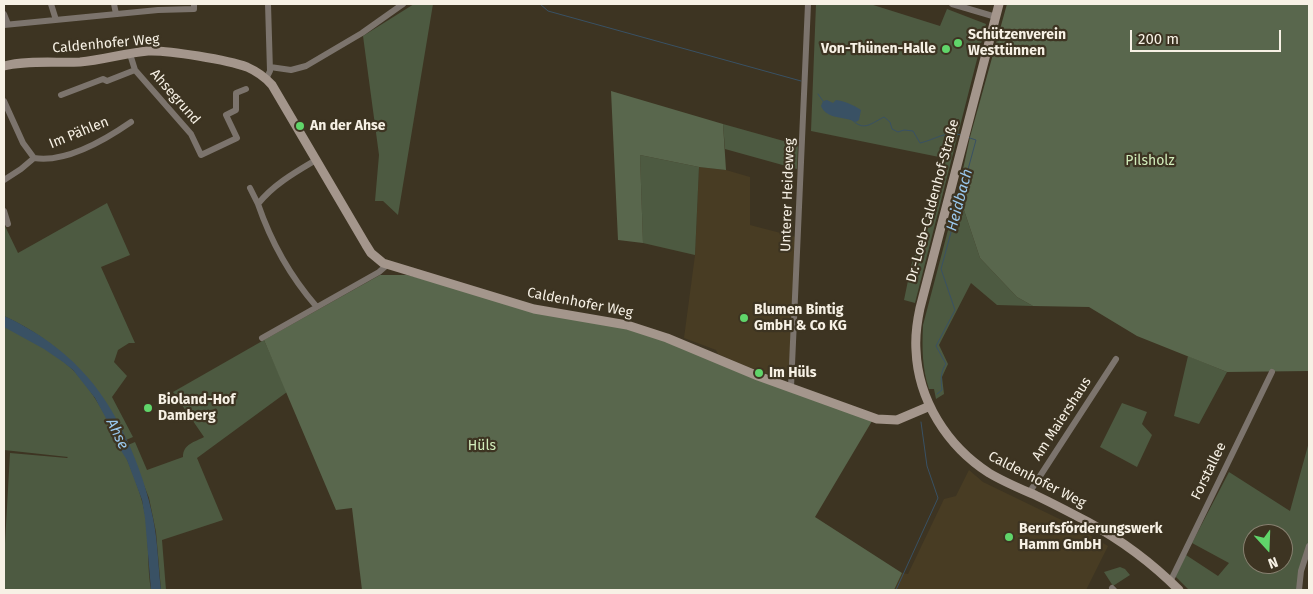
<!DOCTYPE html>
<meta charset="utf-8">
<style>
body{margin:0}
#map{position:relative;width:1313px;height:594px;overflow:hidden;background:#3d3422;font-family:"Fira Sans",sans-serif}
canvas{display:block}
.frame{position:absolute;inset:0;border:5px solid #f7f1e5;pointer-events:none}
.north{position:absolute;left:1243px;top:524px;width:50px;height:50px;box-sizing:border-box;background:#3d3422;border:1px solid #878070;border-radius:50%;rotate:160deg;font-size:14px;font-weight:700;line-height:20px;text-align:center;color:#f7f1e5}
.north::after{content:'';display:block;margin:auto;width:18px;height:22px;background:#60d56a;clip-path:polygon(50% 0,100% 100%,50% 72%,0 100%)}
.scale{position:absolute;left:1130px;top:30px;width:151px;height:22px;box-sizing:border-box;border:2px solid #f7f1e5;border-top:0;padding-left:6px;font-size:15px;line-height:18px;white-space:nowrap;color:#f7f1e5;-webkit-text-stroke:4px #3d3422;paint-order:stroke}
</style>
<div id="map">
<canvas width="1313" height="594"></canvas>
<div class="frame"></div>
<div class="north">N</div>
<div class="scale">200 m</div>
</div>
<script>
const c = document.querySelector('canvas').getContext('2d');
c.lineJoin = 'round';
function paint(path, color) { c.fillStyle = color; c.fill(path, 'evenodd'); }
function trace(path, color, width, dash) { c.strokeStyle = color; c.lineWidth = width; c.lineCap = dash ? 'butt' : 'round'; c.setLineDash(dash || []); c.stroke(path); }
function write(font, color, halo, rows, align = 'center') {
  c.font = font + ' "Fira Sans",sans-serif'; c.lineWidth = 4.5; c.setLineDash([]); c.textBaseline = 'middle'; c.strokeStyle = halo; c.fillStyle = color; for (const [text, x, y, turn = 0] of rows) {
    c.save(); c.translate(x, y); c.rotate((+turn || 0) * Math.PI / 180); c.textAlign = isNaN(turn) ? turn : align; if (halo) c.strokeText(text, 0, 0); c.fillText(text, 0, 0); c.restore();
  }
}
paint(new Path2D(`
 M 699,167 L 726,170 L 750,177 L 750,225 L 796,237 L 789,374 L 787,377 L 783,379 L 748,367 L 718,354 L 716,350 L 684,338 L 695,255 Z
 M 969,470 L 983,482 L 1078,528 L 1108,546 L 1086,590 L 894,590 L 902,573 L 908,574 L 944,499 L 956,496 Z`), '#483c23');
paint(new Path2D(`
 M 414,4 L 433,4 L 398,215 L 383,201 L 375,201 L 379,155 L 363,36 Z
 M 816,4 L 870,4 L 940,26 L 947,9 L 986,24 L 915,303 L 904,300 L 911,266 L 929,216 L 944,158 L 811,131 Z
 M 723,124 L 798,145 L 797,169 L 725,149 Z
 M 640,155 L 699,167 L 695,255 L 643,243 Z
 M 958,192 L 980,258 L 1017,297 L 1033,306 L 997,305 L 971,283 L 939,345 L 948,364 L 942,377 L 944,394 L 936,399 L 934,389 L 929,389 C 922,368 922,348 923,325 Z
 M 107,203 L 130,255 L 101,267 L 135,343 L 129,343 L 118,350 L 114,362 L 127,376 L 112,397 L 133,437 L 126,440 C 101,385 59,341 4,316 L 4,224 L 18,253 Z
 M 4,324 C 27,338 54,351 73,370 C 103,400 139,476 146,518 C 149,542 147,567 151,590 L 4,590 L 4,561 L 10,453 L 67,458 L 68,457 L 4,450 Z
 M 264,340 L 287,392 L 197,458 L 223,520 L 162,540 L 166,590 L 161,590 L 156,532 L 149,498 L 128,445 L 135,442 L 147,470 L 183,457 C 183,444 195,442 204,437 L 173,392 Z
 M 1188,356 L 1227,372 L 1199,424 L 1174,416 Z
 M 1122,403 L 1147,412 L 1142,424 L 1152,435 L 1137,467 L 1100,447 Z
 M 1309,442 L 1309,544 L 1297,590 L 1189,590 L 1172,573 L 1186,555 L 1218,576 L 1229,563 L 1192,543 L 1229,472 L 1290,511 ZM 1253,534 L 1283,534 L 1283,564 L 1253,564 Z
 M 1120,567 L 1125,569 L 1130,575 L 1113,586 L 1104,572 Z`), '#4d5a41');
paint(new Path2D(`
 M 1007,4 L 1309,4 L 1309,371 L 1227,372 L 1137,336 L 1089,307 L 1033,306 L 1017,297 L 980,258 L 958,192 L 970,137 Z
 M 611,91 L 723,124 L 726,170 L 699,167 L 640,155 L 643,243 L 618,240 Z
 M 380,275 L 407,275 L 625,328 L 665,340 L 872,421 L 815,517 L 902,573 L 894,590 L 362,590 L 352,508 L 336,510 L 264,340 Z`), '#59674d');
paint(new Path2D(`
 M 827,100 L 833,103 L 836,100 C 844,101 854,105 861,110 L 859,120 L 856,122 C 845,116 827,120 821,106 L 823,101 Z
 M 4,316 C 31,328 61,348 81,370 C 116,405 144,471 153,518 C 158,542 158,566 161,590 L 151,590 L 145,518 L 142,500 L 127,460 L 120,449 L 114,433 L 95,398 L 73,370 L 63,362 L 44,349 L 4,327 Z`), '#395164');
trace(new Path2D(`
 M 540,4 L 548,11 L 801,81
 M 818,94 L 823,101
 M 851,119 C 864,132 870,124 884,117 L 890,122 L 892,129 L 898,132 L 904,130 L 913,131 L 920,143 C 934,140 947,130 961,135
 M 937,394 L 942,390 C 941,381 940,372 946,364 L 936,346 L 955,310 L 941,269 L 976,140 L 967,137
 M 896,590 L 938,498 L 927,466 L 921,422`), '#395164', 1);
trace(new Path2D(`
 M 51,4 L 56,20
 M 114,4 L 116,14
 M 952,4 L 996,17
 M 4,14 L 8,24
 M 4,25 L 158,10 L 194,9 L 194,4
 M 130,54 L 135,70 L 191,134 L 201,155 L 237,138 L 226,115 L 236,110 L 236,93 L 246,89
 M 270,67 L 291,70 L 306,66 L 362,33 L 403,4
 M 266,79 L 270,71 L 268,4
 M 61,95 L 103,79 L 107,81 L 135,70
 M 4,101 L 23,143 L 34,158 C 65,163 105,140 131,122
 M 316,160 C 294,173 273,185 258,204 C 271,242 290,276 316,306
 M 4,180 L 21,169 L 34,158
 M 250,188 L 258,204
 M 4,211 L 8,224
 M 262,338 L 379,272 L 387,265
 M 791,387 L 808,4
 M 1029,493 L 1116,359
 M 1170,582 L 1272,372
 M 1112,588 L 1114,590
 M 1299,590 L 1301,571 L 1309,546`), '#7c746d', 6);
trace(new Path2D(`
 M 999,4 L 920,308 C 917,322 915,336 916,350 C 918,400 947,446 989,473 C 1004,482 1021,489 1037,496 C 1054,504 1071,513 1088,522 C 1121,540 1153,564 1179,590
 M 4,66 C 25,60 57,63 80,62 C 103,60 125,53 148,51 C 169,50 228,60 247,67 C 256,71 265,77 272,85 L 366,245 L 371,253 L 383,263 L 534,309 L 627,325 L 667,338 L 758,376 L 877,419 L 897,420 L 930,406`), '#a4968c', 9);
for (const [x, y, r, color] of [
 [958,43,5,"#60d56a"],
 [946,49,5,"#60d56a"],
 [300,126,5,"#60d56a"],
 [744,318,5,"#60d56a"],
 [759,373,5,"#60d56a"],
 [148,408,5,"#60d56a"],
 [1009,537,5,"#60d56a"]
]) { const dot = new Path2D(); dot.arc(x, y, r, 0, 2 * Math.PI); c.fillStyle = color; c.fill(dot); trace(dot, '#3d3422', 2); }
write('bold 14px', '#f7f1e5', '#3d3422', [
 ["Schützenverein",968,35],
 ["Westtünnen",968,51],
 ["Von-Thünen-Halle",936,49,"right"],
 ["An der Ahse",310,126],
 ["Blumen Bintig",754,310],
 ["GmbH & Co KG",754,326],
 ["Im Hüls",769,373],
 ["Bioland-Hof",158,400],
 ["Damberg",158,416],
 ["Berufsförderungswerk",1019,529],
 ["Hamm GmbH",1019,545]
], 'left');
write('14px', '#f7f1e5', '#3d3422', [
 ["Caldenhofer Weg",106,44,-5],
 ["Ahsegrund",175,97,49],
 ["Im Pählen",79,133,-22],
 ["Unterer Heideweg",788,195,-88],
 ["Dr.-Loeb-Caldenhof-Straße",933,201,-75],
 ["Caldenhofer Weg",580,303,11],
 ["Am Maiershaus",1062,419,-57],
 ["Forstallee",1209,471,-64],
 ["Caldenhofer Weg",1037,480,27]
]);
write('14px', '#d1ecba', '#3d3422', [
 ["Pilsholz",1150,161],
 ["Hüls",482,446]
]);
write('italic 15px', '#99c7ed', '#3d3422', [
 ["Heidbach",960,200,-75],
 ["Ahse",117,434,64]
]);
</script>
